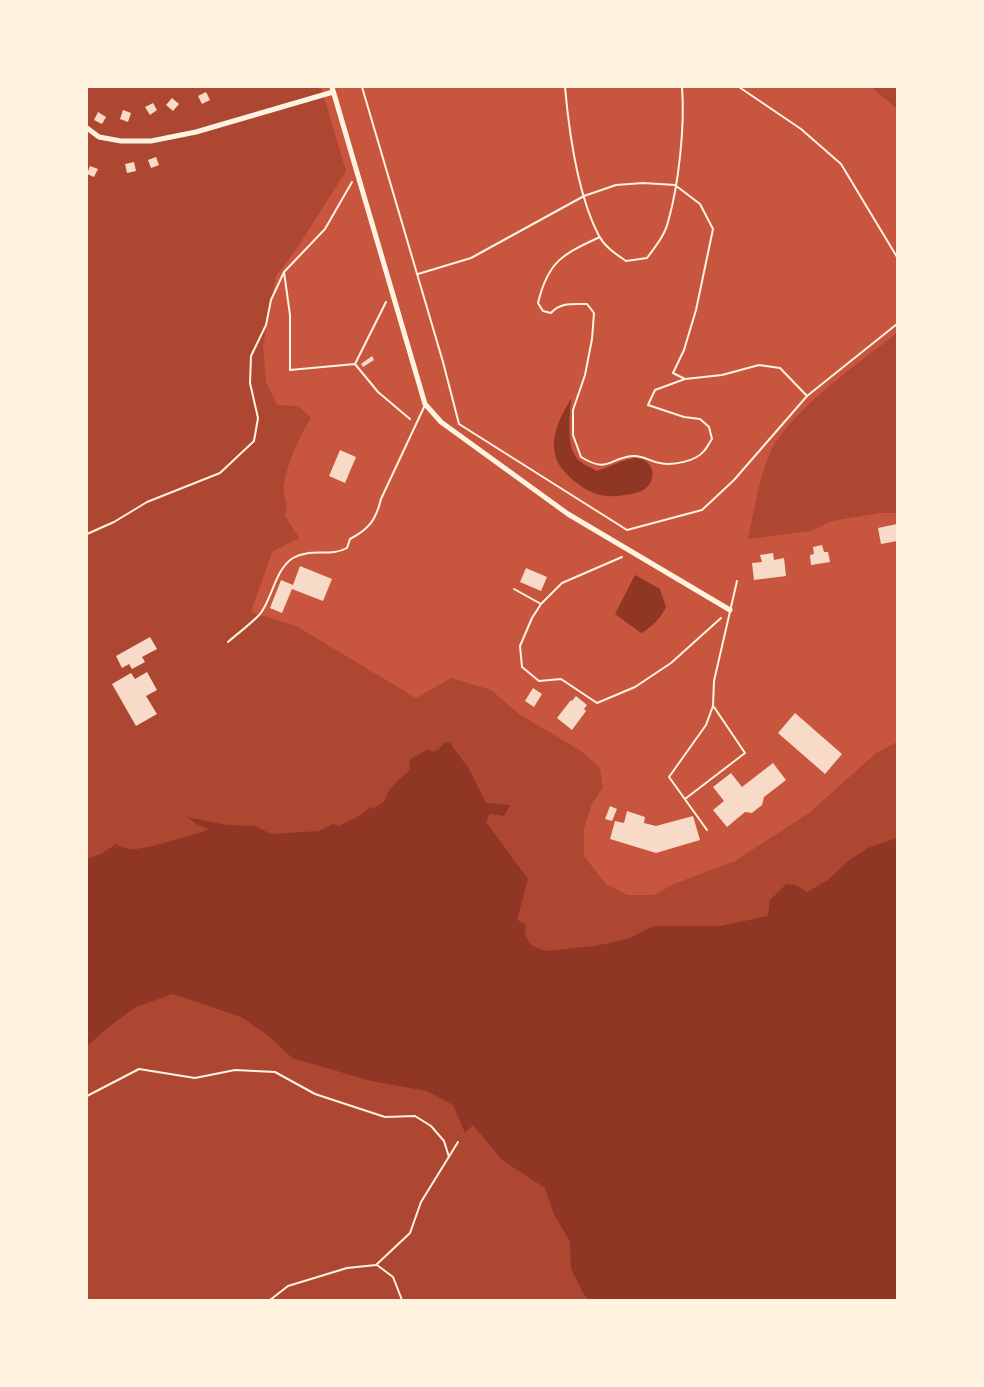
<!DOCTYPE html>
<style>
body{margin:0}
#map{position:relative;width:984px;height:1387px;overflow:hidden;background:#c8553d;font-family:"Source Sans 3",sans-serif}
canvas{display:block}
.frame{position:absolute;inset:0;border:88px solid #fff3e0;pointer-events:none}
</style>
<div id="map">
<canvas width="984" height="1387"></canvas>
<div class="frame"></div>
</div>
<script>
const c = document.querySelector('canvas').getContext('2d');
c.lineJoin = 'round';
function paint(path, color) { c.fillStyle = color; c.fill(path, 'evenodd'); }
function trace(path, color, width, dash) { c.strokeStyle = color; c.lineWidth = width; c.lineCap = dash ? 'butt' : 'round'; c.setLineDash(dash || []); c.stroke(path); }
paint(new Path2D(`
 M 87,87 L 321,87 L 346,171 L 299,245 L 276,276 L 263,346 L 266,382 L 277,405 L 298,406 L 311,418 C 299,438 288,461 284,484 C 282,496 290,503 285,516 L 299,538 L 272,552 L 251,612 L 296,626 L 416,698 L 451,678 L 491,690 L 519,714 L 581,751 L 600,768 L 603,787 L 591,806 L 584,829 L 584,856 L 606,884 L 627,895 L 654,895 L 674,884 L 735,861 L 809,813 L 876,753 L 897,742 L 897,1300 L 87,1300 Z
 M 871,87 L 897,87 L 897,109 Z
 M 897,333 L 897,513 L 880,513 L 832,521 L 810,531 L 748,539 C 754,512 758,483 768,458 C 783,416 861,361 897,333 Z`), '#ae4732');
paint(new Path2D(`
 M 571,399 C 570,415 566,443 576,457 C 581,464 590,467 597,471 C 607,468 627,458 636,458 C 653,459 658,478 646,488 C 640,493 632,494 624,495 C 599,500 580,489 564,471 C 544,448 558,420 571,399 Z
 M 635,575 L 660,589 L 666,607 C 660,619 652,627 641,633 L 615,614 Z
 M 445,742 L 450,743 L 469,769 L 486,803 L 510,805 L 504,816 L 490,814 L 486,822 L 528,879 L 517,920 L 526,924 L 525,935 L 531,945 L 545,951 L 595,946 L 627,939 L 654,926 L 720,926 L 768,916 L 770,900 L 786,884 L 795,885 L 807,892 L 828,880 L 848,861 L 870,847 L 897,838 L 897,1300 L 589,1300 L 584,1295 L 571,1269 L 570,1242 L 553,1212 L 545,1188 L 502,1160 L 473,1125 L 465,1133 L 453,1105 L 427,1091 L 371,1081 L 292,1058 L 269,1036 L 241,1017 L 173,994 L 136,1007 L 111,1025 L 87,1046 L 87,859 L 101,854 L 116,844 C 121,846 125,849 130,849 C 140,851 198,834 209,829 L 198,825 L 187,817 L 227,825 L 255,826 L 271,834 L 319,831 L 333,824 L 339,826 L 361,815 L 370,807 L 372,809 L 384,802 C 388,788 399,779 410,770 L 409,760 L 428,749 L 432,752 L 438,750 Z`), '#8f3625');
paint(new Path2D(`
 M 206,92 L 210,100 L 202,104 L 198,96 Z
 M 172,98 L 179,104 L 173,111 L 166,105 Z
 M 153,103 L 157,110 L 150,115 L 145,107 Z
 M 123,110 L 131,113 L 128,122 L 120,119 Z
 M 98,112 L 106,117 L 102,124 L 94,120 Z
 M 156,157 L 159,165 L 151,168 L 148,160 Z
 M 134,162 L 136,171 L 127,173 L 125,164 Z
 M 90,166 L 98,169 L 94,177 L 87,174 Z
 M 372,356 L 374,360 L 363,367 L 361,364 Z
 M 340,450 L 356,457 L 345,483 L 329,476 Z
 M 897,524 L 897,541 L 881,544 L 878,528 Z
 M 822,545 L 824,552 L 828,552 L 830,562 L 811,565 L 810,555 L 814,554 L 813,547 Z
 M 773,553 L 774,560 L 784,558 L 786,576 L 754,580 L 752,563 L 762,562 L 760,555 Z
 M 300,566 L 332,579 L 323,601 L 292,589 L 282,613 L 270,608 L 281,580 L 293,585 Z
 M 526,568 L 547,577 L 541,591 L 520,582 Z
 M 150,637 L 157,649 L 142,657 L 145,662 L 132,669 L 129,664 L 122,668 L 116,656 Z
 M 147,672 L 157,690 L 146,696 L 157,714 L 136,726 L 112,684 L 131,673 L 135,679 Z
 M 533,688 L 542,694 L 534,707 L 525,701 Z
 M 576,696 L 587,705 L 584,709 L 586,711 L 572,730 L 557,718 L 571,700 L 572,701 Z
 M 795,713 L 842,754 L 825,774 L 778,733 Z
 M 773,763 L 786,780 L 764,797 L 762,805 L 752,813 L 745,812 L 727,827 L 713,810 L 724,801 L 713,787 L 731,773 L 742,787 Z
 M 610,806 L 617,809 L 612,821 L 605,819 Z
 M 627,811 L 645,817 L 644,823 L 656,826 L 693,816 L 700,840 L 656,853 L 610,839 L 615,821 L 624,823 Z`), '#f7dbc8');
trace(new Path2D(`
 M 352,182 L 325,229 L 284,272 L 290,315 L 290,370 L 355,364 L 386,302
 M 355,364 L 378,392 L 410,419
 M 87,534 L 114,522 L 147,502 L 220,473 L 254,441 L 258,418 L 250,383 L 251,356 L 266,325 L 271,300 L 284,272
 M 622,557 L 562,583 L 541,604 L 532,618 L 520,646 L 522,667 L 539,681 L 561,679 L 597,703 L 635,687 L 671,663 L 721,618
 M 514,589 L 541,604
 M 87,1096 L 139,1069 L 195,1078 L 235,1070 L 275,1072 L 315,1094 L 385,1117 L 415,1116 L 431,1126 L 444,1141 L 449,1157
 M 377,1265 L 393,1277 L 402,1300
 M 270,1300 L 288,1286 L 347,1268 L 376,1265 L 410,1233 L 421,1202 L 458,1142`), '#fff3e0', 2);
trace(new Path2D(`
 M 362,87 L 443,362 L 459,424 L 627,530 L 702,510 L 734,480 L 807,396 L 897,324
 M 565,87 C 569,132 578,196 599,236 C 605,247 616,254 626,261 L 647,258 C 655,247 665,235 668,222 C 679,184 685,125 682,87
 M 739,87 L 801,129 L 841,164 L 897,257
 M 600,237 C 563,254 548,261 538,303 L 543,311 L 551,313 C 561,302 573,304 587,304 L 594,313 L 592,339 L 585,375 L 573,410 L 573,435 L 581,457 C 609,474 608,458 633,456 C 643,455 651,462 660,463 C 673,466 696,461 704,451 C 707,448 709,443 712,439 L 709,427 L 700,419 L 684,417 L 648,405 L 655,390 L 685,379
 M 418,274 L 471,258 L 584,196 L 616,185 L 643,183 L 675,185 L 700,204 L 713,229 L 696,310 L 684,350 L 673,373 L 685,379 L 722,375 L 759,365 L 780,368 L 807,396
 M 228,642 C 238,633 251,624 260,614 C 272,600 275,569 293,558 C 309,548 331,557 347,548 L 350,539 C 369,529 376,520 381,499 L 425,405
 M 685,799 L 745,753 L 714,707
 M 707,830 L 669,777 L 706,725 L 713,706 L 714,681 L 737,581`), '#fff3e0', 2);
trace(new Path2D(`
 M 332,87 L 425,404 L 441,422 L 568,514 L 730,610
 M 87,128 L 99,137 L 121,141 L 151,141 L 196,132 L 333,92`), '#fff3e0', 5);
</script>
